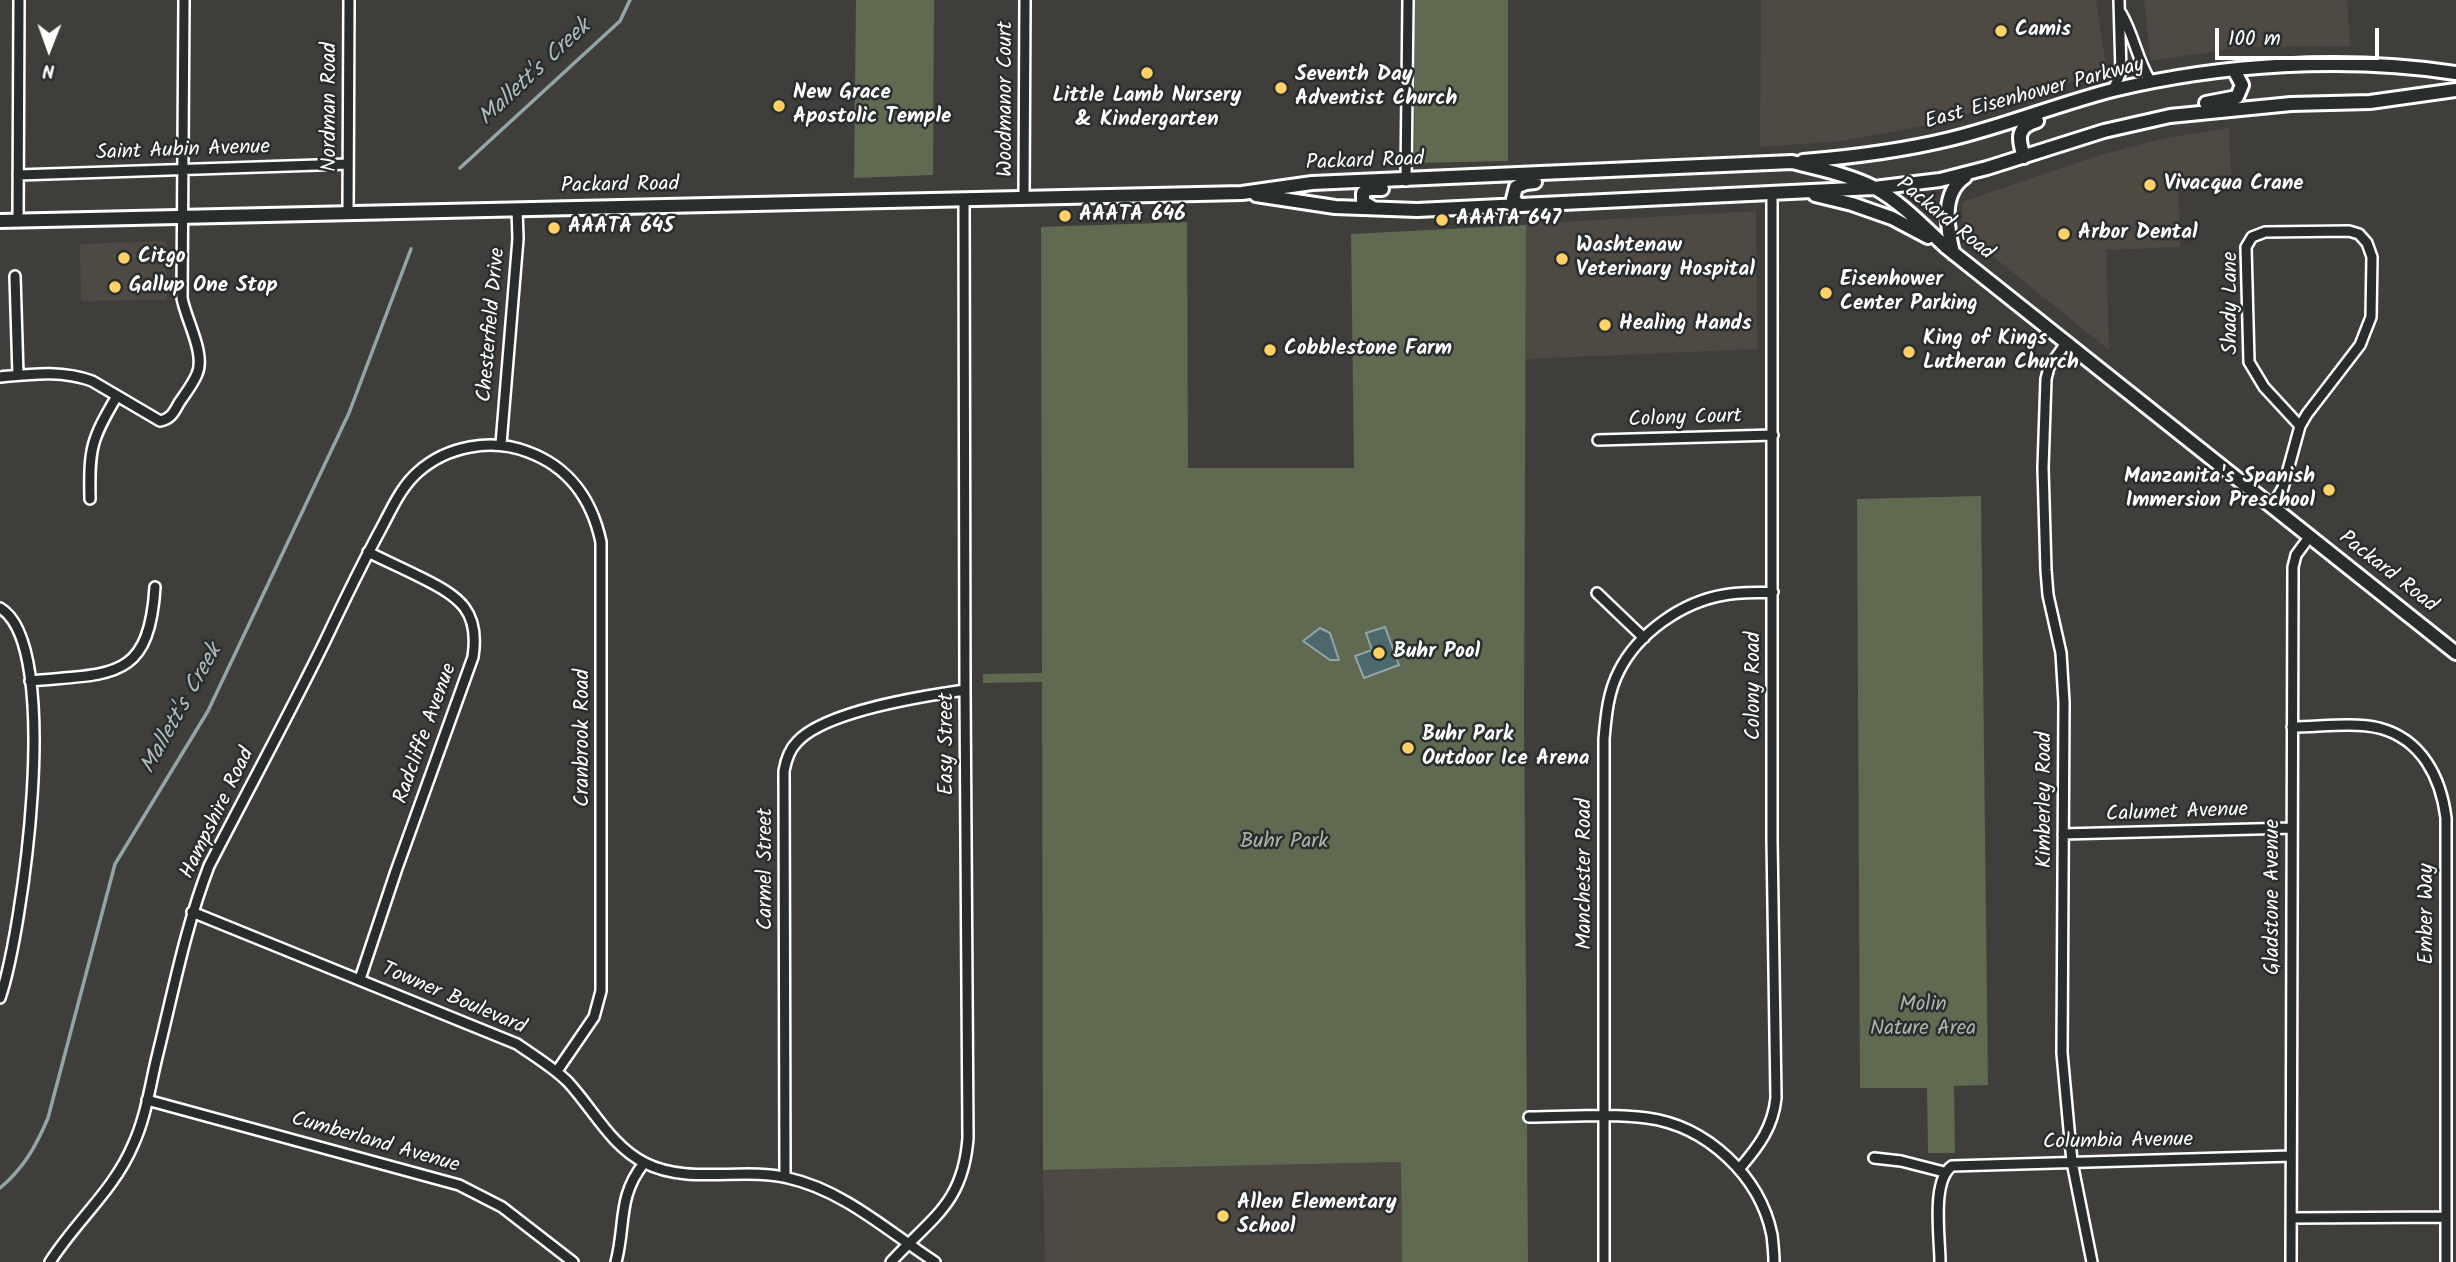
<!DOCTYPE html>
<style>
body{margin:0}
#map{position:relative;width:2456px;height:1262px;overflow:hidden;background:#403e3b;font-family:Kalam,sans-serif}
canvas{display:block}
.north{position:absolute;left:14px;top:14px;width:70px;height:70px;-webkit-text-stroke:5px #2a2d2e;paint-order:stroke;rotate:181deg;font-size:19px;font-weight:700;line-height:28px;text-align:center;color:#fff}
.north::after{content:'';display:block;margin:auto;width:24px;height:32px;background:#fff;clip-path:polygon(50% 0,100% 100%,50% 72%,0 100%)}
.scale{position:absolute;left:2215px;top:28px;width:164px;height:32px;box-sizing:border-box;border:4px solid #fff;border-top:0;padding-left:9px;font-size:21px;line-height:24px;white-space:nowrap;color:#fff;-webkit-text-stroke:5px #2a2d2e;paint-order:stroke}
</style>
<div id="map">
<canvas width="2456" height="1262"></canvas>
<div class="north">N</div>
<div class="scale">100 m</div>
</div>
<script>
const c = document.querySelector('canvas').getContext('2d');
c.lineJoin = 'round';
function paint(path, color) { c.fillStyle = color; c.fill(path, 'evenodd'); }
function trace(path, color, width, dash) { c.strokeStyle = color; c.lineWidth = width; c.lineCap = dash ? 'butt' : 'round'; c.setLineDash(dash || []); c.stroke(path); }
function write(font, color, halo, rows, align = 'center') {
  c.font = font + ' Kalam,sans-serif'; c.lineWidth = 5; c.setLineDash([]); c.textBaseline = 'middle'; c.strokeStyle = halo; c.fillStyle = color; for (const [text, x, y, turn = 0] of rows) {
    c.save(); c.translate(x, y); c.rotate((+turn || 0) * Math.PI / 180); c.textAlign = isNaN(turn) ? turn : align; if (halo) c.strokeText(text, 0, 0); c.fillText(text, 0, 0); c.restore();
  }
}
paint(new Path2D(`
 M 1761,0 L 2096,0 L 2106,65 L 2102,71 L 2092,76 L 1933,124 L 1842,141 L 1760,147 Z
 M 2144,0 L 2347,0 L 2350,46 L 2242,47 L 2151,61 Z
 M 2229,128 L 2231,175 L 2178,178 L 2180,247 L 2106,250 L 2109,350 L 1963,232 L 1962,202 L 2103,154 L 2166,138 Z
 M 1756,211 L 1757,349 L 1526,359 L 1526,224 Z
 M 166,241 L 167,300 L 81,301 L 80,244 Z
 M 1401,1162 L 1402,1262 L 1045,1262 L 1043,1170 Z`), '#4f4944');
paint(new Path2D(`
 M 856,0 L 934,0 L 933,175 L 854,178 Z
 M 1415,0 L 1508,0 L 1508,161 L 1414,163 Z
 M 1187,222 L 1188,468 L 1354,468 L 1351,234 L 1526,225 L 1524,718 L 1528,1262 L 1402,1262 L 1401,1162 L 1043,1170 L 1042,682 L 983,683 L 983,674 L 1042,673 L 1041,227 Z
 M 1981,496 L 1988,1085 L 1954,1086 L 1955,1153 L 1928,1153 L 1927,1088 L 1860,1088 L 1857,499 Z`), '#5f6a51');
const water = new Path2D(`
 M 1385,627 L 1399,665 L 1364,678 L 1355,656 L 1372,650 L 1366,633 Z
 M 1320,628 L 1330,633 L 1339,660 L 1330,660 L 1303,641 Z`);
paint(water, '#4b696c');
trace(water, '#93a5a7', 2);
trace(new Path2D(`
 M 460,168 L 620,21 L 630,0
 M 0,1188 C 24,1168 36,1146 48,1118 L 115,864 L 208,711 L 349,413 L 411,249`), '#93a5a7', 3.5);
const street = new Path2D(`
 M 2121,13 C 2134,35 2137,60 2151,82
 M 2113,90 L 2121,72 L 2119,0
 M 18,175 L 348,164
 M 1406,181 L 1408,0
 M 1024,197 L 1025,0
 M 348,213 L 349,0
 M 18,221 L 19,0
 M 15,276 L 18,375
 M 2066,343 L 2049,367 L 2046,379 L 2043,468 L 2046,570 L 2048,595 L 2061,653 L 2064,702 L 2062,1053 L 2072,1162 L 2092,1262
 M 0,377 C 32,374 62,370 92,381 L 160,421 C 171,419 174,412 179,403 C 185,394 193,384 197,374 C 206,354 186,320 182,298 L 184,0
 M 1598,440 L 1773,435
 M 501,444 L 518,239 L 517,209
 M 90,499 C 89,448 91,440 117,396
 M 2272,506 L 2283,488 L 2300,426 L 2307,414 L 2360,345 L 2371,317 L 2372,257 L 2367,243 L 2359,234 L 2349,231 L 2265,232 L 2252,237 L 2246,247 L 2249,362 L 2264,387 L 2300,426
 M 1597,593 L 1644,638
 M 0,608 C 64,645 22,934 0,998
 M 30,681 C 110,673 149,683 155,587
 M 2292,727 C 2320,727 2352,722 2379,728 C 2422,739 2441,778 2446,818 L 2446,1262
 M 2063,834 L 2292,828
 M 192,912 L 517,1044 C 534,1056 553,1067 568,1082 C 593,1109 611,1146 645,1163 C 688,1185 743,1167 788,1178 C 843,1190 889,1232 935,1262
 M 360,979 L 396,871 L 473,657 C 480,611 460,597 422,578 C 404,569 386,561 368,552
 M 147,1100 L 459,1185 L 502,1207 L 573,1262
 M 1529,1117 C 1568,1117 1608,1113 1647,1118 C 1707,1126 1760,1176 1772,1235 C 1773,1244 1774,1253 1774,1262
 M 1874,1158 L 1901,1161 L 1944,1172
 M 1740,1168 C 1759,1146 1773,1127 1776,1098 L 1772,840 L 1772,192
 M 785,1177 L 784,771 C 786,760 789,750 797,742 C 825,711 923,696 965,690
 M 2291,1218 L 2446,1217
 M 50,1262 C 76,1221 114,1190 133,1145 C 146,1117 150,1086 157,1057 C 173,993 185,928 209,866 C 248,790 289,715 326,639 C 344,601 363,562 383,525 C 393,506 402,486 418,472 C 447,446 491,438 528,452 C 569,467 592,500 601,542 L 601,991 L 594,1017 L 557,1071
 M 616,1262 C 626,1224 617,1197 644,1163
 M 891,1262 C 932,1217 963,1204 968,1138 L 965,690 L 964,199
 M 1604,1262 L 1604,739 C 1606,716 1608,692 1619,671 C 1638,633 1682,602 1724,595 C 1740,592 1757,593 1773,592
 M 1940,1262 C 1940,1237 1931,1181 1952,1166 L 2291,1156
 M 2291,1262 L 2293,567 L 2296,555 L 2310,536`);
const secondary = new Path2D(`
 M 2206,103 L 2237,97 L 2242,85 L 2234,70
 M 2024,157 C 2018,139 2016,127 2037,121
 M 1803,161 C 1852,157 1901,151 1950,139 C 2005,126 2058,104 2113,90 C 2222,64 2344,56 2456,73
 M 1256,195 L 1335,207 L 1417,210 L 1874,188 L 1940,180 L 1987,168 L 2104,131 L 2170,116 L 2291,104 L 2370,102 L 2456,90
 M 1815,195 L 1852,204 L 1892,218 L 1928,237
 M 1519,205 L 1513,199 L 1516,187 L 1526,183 L 1535,182
 M 1373,208 L 1363,202 L 1363,193 L 1368,189 L 1382,189
 M 0,221 L 1242,193 L 1312,183 L 1792,162 C 1820,169 1850,175 1875,188 C 1902,203 1924,227 1946,247 L 2456,653
 M 1953,253 C 1947,227 1941,193 1965,177`);
trace(street, '#fff', 14);
trace(secondary, '#fff', 18);
trace(street, '#2a2d2e', 9);
trace(secondary, '#2a2d2e', 12);
for (const [x, y, r, color] of [
 [2001,31,7,"#ffd166"],
 [1147,73,7,"#ffd166"],
 [1281,88,7,"#ffd166"],
 [779,106,7,"#ffd166"],
 [2150,185,7,"#ffd166"],
 [1065,216,7,"#ffd166"],
 [1442,220,7,"#ffd166"],
 [554,228,7,"#ffd166"],
 [2064,234,7,"#ffd166"],
 [124,258,7,"#ffd166"],
 [1562,259,7,"#ffd166"],
 [115,287,7,"#ffd166"],
 [1826,293,7,"#ffd166"],
 [1605,325,7,"#ffd166"],
 [1270,350,7,"#ffd166"],
 [1909,352,7,"#ffd166"],
 [2329,490,7,"#ffd166"],
 [1379,653,7,"#ffd166"],
 [1408,748,7,"#ffd166"],
 [1223,1216,7,"#ffd166"]
]) { const dot = new Path2D(); dot.arc(x, y, r, 0, 2 * Math.PI); c.fillStyle = color; c.fill(dot); trace(dot, '#2a2d2e', 2.5); }
write('bold 21px', '#fff', '#2a2d2e', [
 ["Camis",2015,31],
 ["Seventh Day",1295,76],
 ["Adventist Church",1295,100],
 ["New Grace",793,94],
 ["Apostolic Temple",793,118],
 ["Little Lamb Nursery",1147,97,"center"],
 ["& Kindergarten",1147,121,"center"],
 ["Vivacqua Crane",2164,185],
 ["AAATA 646",1079,216],
 ["AAATA 647",1456,220],
 ["AAATA 645",568,228],
 ["Arbor Dental",2078,234],
 ["Washtenaw",1576,247],
 ["Veterinary Hospital",1576,271],
 ["Citgo",138,258],
 ["Eisenhower",1840,281],
 ["Center Parking",1840,305],
 ["Gallup One Stop",129,287],
 ["Healing Hands",1619,325],
 ["King of Kings",1923,340],
 ["Lutheran Church",1923,364],
 ["Cobblestone Farm",1284,350],
 ["Manzanita's Spanish",2315,478,"right"],
 ["Immersion Preschool",2315,502,"right"],
 ["Buhr Pool",1393,653],
 ["Buhr Park",1422,736],
 ["Outdoor Ice Arena",1422,760],
 ["Allen Elementary",1237,1204],
 ["School",1237,1228]
], 'left');
write('21px', '#fff', '#2a2d2e', [
 ["East Eisenhower Parkway",2035,95,-15],
 ["Woodmanor Court",1007,99,-90],
 ["Nordman Road",331,107,-90],
 ["Saint Aubin Avenue",183,152,-2],
 ["Packard Road",1365,163,-2],
 ["Packard Road",620,187,-1],
 ["Packard Road",1944,220,39],
 ["Shady Lane",2232,303,-90],
 ["Chesterfield Drive",493,325,-85],
 ["Colony Court",1685,420,-2],
 ["Packard Road",2387,573,38],
 ["Colony Road",1755,686,-90],
 ["Radcliffe Avenue",427,734,-70],
 ["Cranbrook Road",584,738,-90],
 ["Easy Street",948,744,-90],
 ["Kimberley Road",2046,800,-90],
 ["Hampshire Road",219,814,-64],
 ["Calumet Avenue",2177,814,-2],
 ["Carmel Street",767,869,-90],
 ["Manchester Road",1586,874,-90],
 ["Gladstone Avenue",2274,897,-90],
 ["Ember Way",2428,914,-90],
 ["Towner Boulevard",453,1000,23],
 ["Columbia Avenue",2118,1143,-1],
 ["Cumberland Avenue",375,1144,16]
]);
write('21px', '#afb4a8', '#2a2d2e', [
 ["Buhr Park",1284,843],
 ["Molin",1923,1006],
 ["Nature Area",1923,1030]
]);
write('italic 23px', '#aebcbd', '#2a2d2e', [
 ["Mallett's Creek",536,74,-43],
 ["Mallett's Creek",183,710,-61]
]);
</script>
